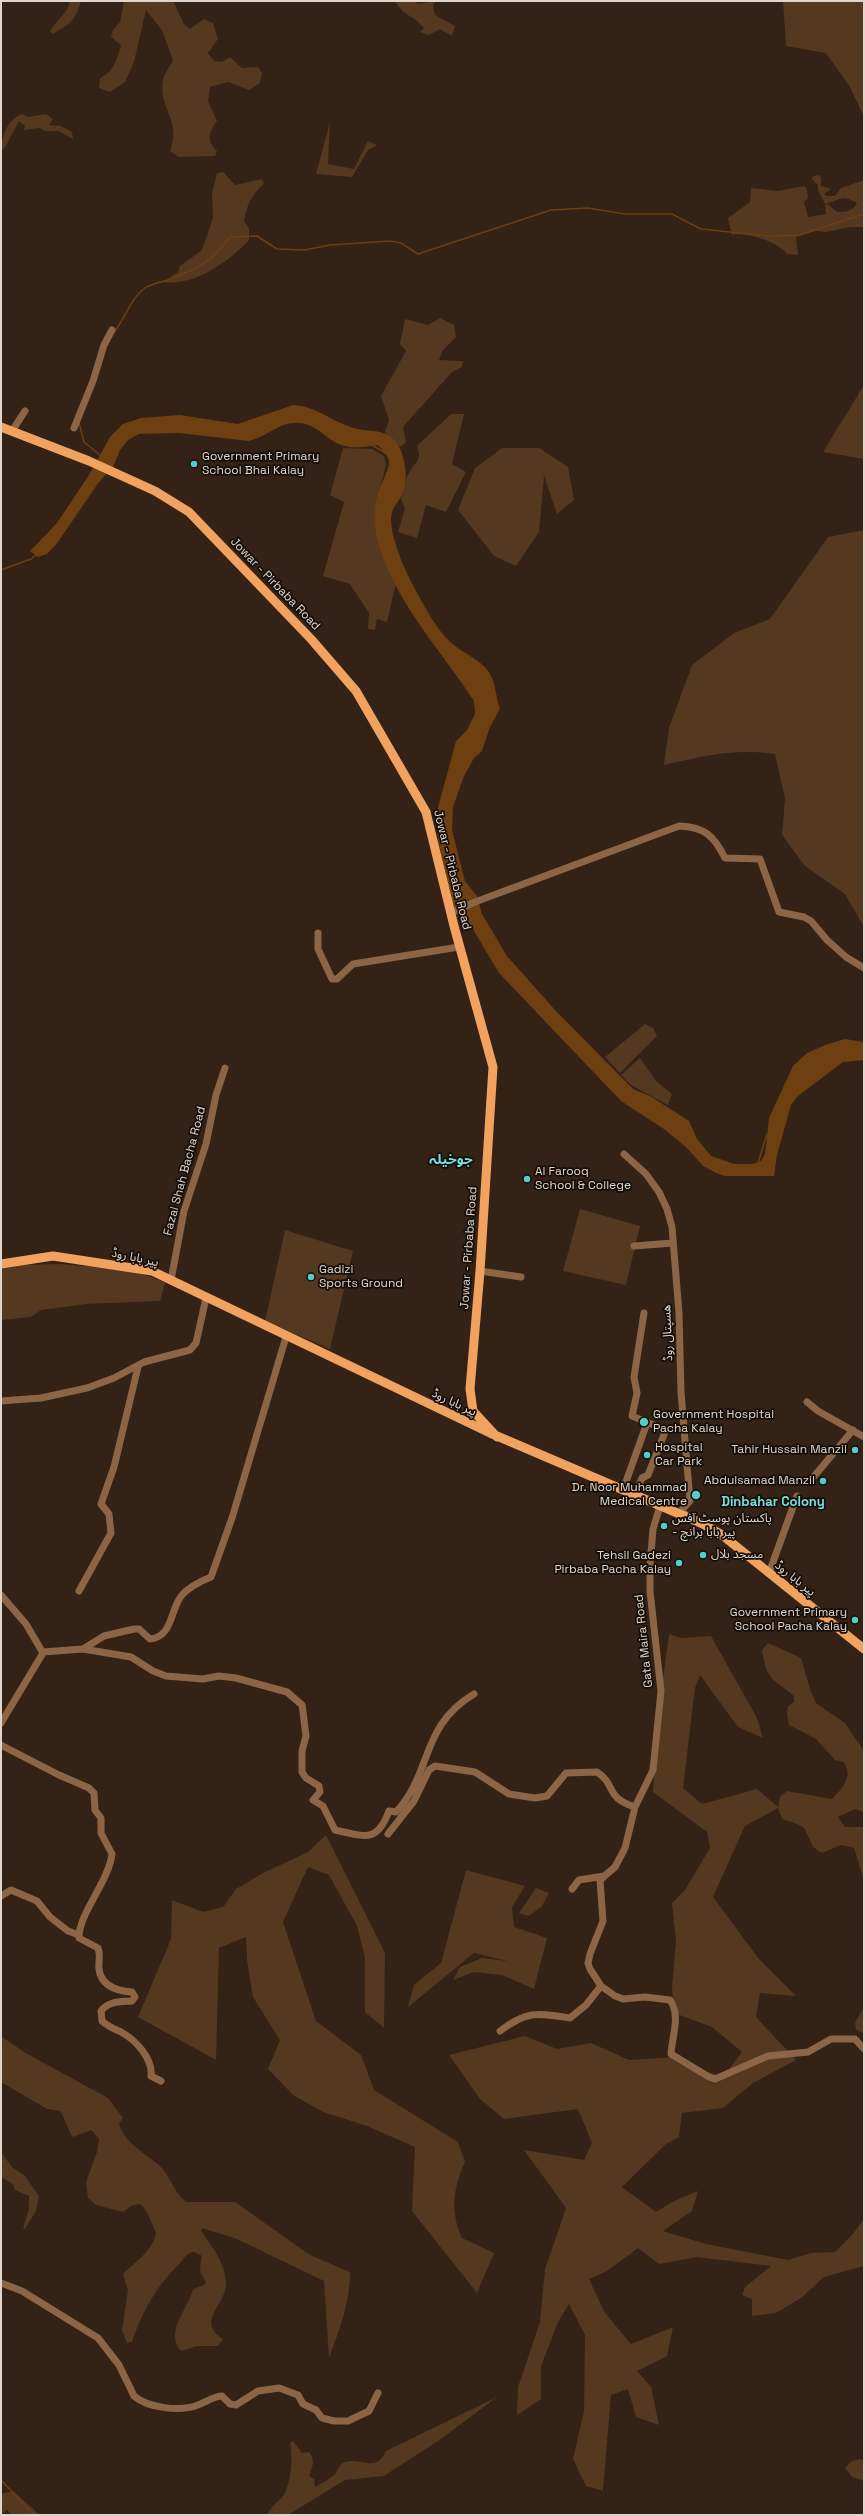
<!DOCTYPE html>
<meta charset="utf-8">
<style>
body{margin:0}
#map{position:relative;width:865px;height:2516px;overflow:hidden;background:#332215;font-family:"Space Grotesk",sans-serif}
canvas{display:block}
.frame{position:absolute;inset:0;border:2px solid #e0d5cc;pointer-events:none}
</style>
<div id="map">
<canvas width="865" height="2516"></canvas>
<div class="frame"></div>
</div>
<script>
const c = document.querySelector('canvas').getContext('2d');
c.lineJoin = 'round';
function paint(path, color) { c.fillStyle = color; c.fill(path, 'evenodd'); }
function trace(path, color, width, dash) { c.strokeStyle = color; c.lineWidth = width; c.lineCap = dash ? 'butt' : 'round'; c.setLineDash(dash || []); c.stroke(path); }
function write(font, color, halo, rows, align = 'center') {
  c.font = font + ' "Space Grotesk","Noto Sans Arabic",sans-serif'; c.lineWidth = 3.5; c.setLineDash([]); c.textBaseline = 'middle'; c.strokeStyle = halo; c.fillStyle = color; for (const [text, x, y, turn = 0] of rows) {
    c.save(); c.translate(x, y); c.rotate((+turn || 0) * Math.PI / 180); c.textAlign = isNaN(turn) ? turn : align; if (halo) c.strokeText(text, 0, 0); c.fillText(text, 0, 0); c.restore();
  }
}
paint(new Path2D(`
 M 70,1 L 81,1 C 75,22 71,23 53,34 L 50,32 C 55,20 68,14 70,1 Z
 M 124,1 L 173,1 L 184,24 L 190,29 L 204,19 L 213,23 L 218,39 L 208,53 L 214,61 L 222,62 L 230,57 L 242,68 L 258,67 L 262,73 L 260,83 L 249,90 L 228,82 L 210,87 L 208,101 L 217,121 C 209,131 206,141 217,151 L 215,156 L 178,157 L 170,151 C 182,120 158,109 163,80 C 164,74 170,66 173,61 L 162,30 L 146,10 L 134,62 L 125,82 L 110,92 L 99,88 L 100,78 C 114,72 117,59 121,45 L 111,37 L 113,30 L 120,22 Z
 M 395,1 L 416,1 L 417,4 L 436,1 L 433,5 L 435,15 L 455,26 L 452,36 L 440,29 L 429,35 L 420,32 L 424,28 C 413,14 405,18 395,1 Z
 M 783,1 L 864,1 L 864,117 L 850,87 L 826,53 L 786,46 Z
 M 22,114 L 28,117 L 46,114 L 53,119 L 49,125 L 61,126 L 72,132 L 73,139 L 58,131 L 45,131 L 40,128 L 24,130 L 25,126 L 19,121 L 6,146 L 1,151 C 1,137 8,119 22,114 Z
 M 330,122 L 328,164 L 354,169 L 368,141 L 377,145 L 368,150 L 352,177 L 316,174 Z
 M 223,172 L 235,185 L 262,179 L 264,184 C 251,195 247,205 244,221 L 249,228 L 249,240 C 230,261 194,287 163,282 L 178,272 L 180,266 L 202,250 L 213,218 L 212,193 L 217,173 Z
 M 818,175 L 821,177 L 821,186 L 831,189 L 824,194 L 826,196 L 835,196 L 841,188 L 864,180 L 864,227 L 850,227 L 826,232 L 816,231 L 796,237 L 798,255 L 787,254 C 780,242 744,231 732,235 L 728,218 L 750,202 L 751,188 L 778,191 L 804,186 L 807,189 L 808,198 L 804,202 L 808,217 L 826,214 L 825,205 L 828,204 L 837,212 C 846,212 852,212 857,203 C 841,194 841,200 825,204 L 818,190 L 818,185 L 812,179 L 813,176 Z
 M 440,318 L 454,325 L 456,337 L 443,350 L 439,360 L 463,361 L 462,367 L 452,372 L 403,427 L 406,442 L 400,447 L 385,432 L 389,420 L 381,396 L 406,351 L 400,344 L 405,319 L 428,325 Z
 M 864,385 L 864,459 L 823,452 Z
 M 451,414 L 464,414 L 452,464 L 466,472 L 446,512 L 426,505 L 417,538 L 398,532 L 405,508 L 401,499 C 404,491 405,478 410,471 C 417,460 422,461 417,446 Z
 M 343,448 L 372,449 L 384,456 L 386,465 L 375,509 L 378,541 L 396,583 L 387,622 L 377,619 L 375,630 L 368,629 L 369,613 L 350,584 L 323,576 L 344,502 L 330,495 Z
 M 502,448 L 539,448 L 568,467 L 574,500 L 557,514 L 544,476 L 539,532 L 516,566 L 494,556 L 458,510 L 475,468 Z
 M 864,530 L 864,927 L 845,894 L 805,866 L 782,835 L 785,799 L 775,754 C 735,748 703,756 664,765 L 669,728 L 692,665 L 734,633 L 770,619 L 828,537 Z
 M 645,1024 L 653,1028 L 657,1036 L 620,1073 L 605,1057 Z
 M 640,1058 L 656,1081 L 672,1094 L 668,1105 L 631,1085 L 621,1075 Z
 M 580,1209 L 640,1226 L 626,1285 L 563,1271 Z
 M 285,1230 L 353,1251 L 330,1349 L 265,1321 Z
 M 59,1264 C 94,1267 134,1267 165,1283 L 160,1301 L 86,1304 L 41,1310 L 31,1317 L 1,1320 L 1,1268 L 14,1265 Z
 M 669,1634 L 681,1638 L 711,1636 L 757,1718 L 763,1738 L 738,1727 L 700,1675 L 695,1688 L 683,1788 L 702,1804 L 757,1789 L 778,1807 L 780,1797 L 787,1791 L 832,1799 C 843,1787 853,1778 844,1762 L 835,1760 L 816,1739 L 789,1725 L 787,1713 L 788,1706 L 794,1702 L 794,1696 C 771,1677 767,1681 762,1650 L 768,1643 L 801,1658 L 811,1692 L 816,1703 L 845,1723 L 864,1751 L 864,1812 L 855,1809 L 838,1817 L 845,1827 L 864,1827 L 864,1880 L 854,1848 L 841,1845 L 822,1853 L 813,1847 C 802,1824 809,1828 782,1819 L 778,1808 L 745,1826 L 713,1897 L 759,1959 L 796,1996 L 760,1993 L 756,2017 L 796,2060 L 753,2083 L 723,2108 L 682,2113 L 679,2137 L 666,2144 L 622,2187 L 656,2212 L 674,2201 L 698,2191 L 692,2211 L 663,2231 L 706,2244 L 788,2260 L 811,2253 L 835,2252 L 852,2235 L 864,2219 L 864,2266 L 824,2277 L 801,2298 L 776,2313 L 752,2316 L 752,2299 L 742,2295 L 745,2287 L 771,2266 L 697,2257 L 659,2264 L 638,2248 L 607,2271 L 589,2279 L 605,2313 L 631,2344 L 673,2327 L 667,2356 L 637,2371 L 651,2387 L 659,2425 L 636,2417 L 628,2389 L 611,2395 L 603,2491 L 586,2486 L 573,2459 L 584,2411 L 585,2335 L 569,2304 L 558,2322 L 541,2366 L 541,2399 L 517,2415 L 518,2387 L 540,2322 L 545,2269 L 566,2208 L 524,2150 L 584,2160 L 592,2143 L 578,2109 L 504,2119 L 480,2099 L 449,2055 L 525,2036 L 557,2049 L 591,2043 L 629,2060 L 676,2057 L 690,2066 L 723,2077 L 742,2052 L 712,2027 L 674,2013 L 672,1988 L 676,1941 L 672,1903 L 685,1890 L 710,1848 L 707,1832 L 653,1792 L 658,1715 Z
 M 326,1835 L 385,1953 L 384,2028 L 365,2012 L 365,1958 L 357,1926 L 329,1875 L 308,1867 L 283,1922 L 316,2021 L 361,2055 L 374,2090 L 458,2142 L 465,2162 C 453,2190 450,2210 462,2238 L 494,2253 L 477,2293 L 412,2211 L 415,2147 L 367,2126 L 323,2112 L 293,2095 L 268,2069 L 280,2040 L 253,1997 L 247,1960 L 246,1937 L 219,1948 L 216,2060 L 138,2017 L 171,1939 L 172,1900 L 203,1912 L 223,1907 L 236,1889 L 263,1873 L 308,1852 Z
 M 466,1870 L 525,1886 L 512,1907 L 514,1927 L 547,1938 L 534,1989 L 502,1975 L 474,1972 L 453,1980 L 460,1967 L 482,1958 L 508,1961 L 474,1953 L 408,2007 L 414,1985 L 441,1963 Z
 M 536,1888 L 549,1893 L 542,1906 L 529,1916 L 519,1913 Z
 M 864,2007 L 864,2034 L 856,2029 L 855,2023 Z
 M 1,2036 L 24,2052 L 108,2098 L 123,2118 L 119,2124 C 124,2143 147,2154 161,2167 C 170,2176 173,2191 186,2202 L 235,2202 L 310,2255 L 350,2272 C 350,2302 340,2329 329,2358 L 324,2281 L 237,2239 L 202,2228 L 201,2231 C 212,2247 225,2262 226,2283 C 227,2304 195,2321 223,2339 L 218,2346 L 197,2346 L 181,2351 C 164,2331 188,2310 193,2289 L 204,2285 L 206,2282 C 199,2270 199,2271 202,2256 C 200,2255 196,2253 194,2252 C 187,2252 184,2259 180,2263 C 156,2287 143,2310 132,2342 L 127,2343 L 122,2330 L 128,2290 L 123,2274 C 136,2261 153,2251 156,2232 C 150,2222 149,2211 140,2204 L 133,2205 L 123,2212 L 96,2205 L 88,2198 L 86,2182 L 97,2152 L 99,2139 L 91,2130 L 73,2137 C 67,2129 66,2120 60,2111 L 47,2109 L 1,2082 Z
 M 1,2152 L 12,2167 L 25,2176 L 39,2196 L 36,2211 L 25,2229 L 23,2228 L 29,2209 L 29,2196 L 15,2190 L 13,2184 L 1,2177 Z
 M 497,2397 L 441,2439 L 384,2476 L 345,2480 L 288,2515 L 267,2515 C 272,2503 281,2501 285,2493 C 291,2480 293,2457 290,2443 L 293,2441 L 302,2453 L 309,2452 C 315,2460 313,2467 309,2476 L 314,2479 L 315,2487 C 321,2483 328,2480 334,2475 C 338,2472 338,2464 345,2462 C 362,2457 376,2473 386,2451 Z
 M 860,2459 L 864,2461 L 864,2481 L 852,2477 L 845,2468 L 852,2461 Z
 M 13,2491 L 40,2515 L 12,2515 L 7,2510 L 1,2515 L 1,2494 Z`), '#543820');
paint(new Path2D(`
 M 293,405 C 318,406 334,424 358,429 C 371,432 387,429 396,442 C 406,456 409,480 402,495 C 398,503 391,508 391,519 C 391,529 395,544 399,554 C 406,575 433,625 448,640 C 461,653 482,659 490,674 C 496,684 496,698 500,709 L 490,727 L 482,751 L 474,758 L 464,776 L 453,807 L 452,830 L 465,881 L 477,896 L 482,914 L 507,956 L 556,1011 L 633,1089 L 650,1096 L 689,1121 L 697,1139 L 711,1156 L 734,1164 L 752,1164 L 761,1161 L 765,1154 L 769,1118 L 793,1066 L 807,1053 L 825,1045 L 845,1039 L 864,1042 L 864,1060 L 843,1062 L 798,1096 L 791,1105 L 777,1155 L 774,1176 L 725,1176 L 716,1173 L 703,1166 L 687,1148 L 664,1129 L 621,1101 L 499,973 L 468,921 L 453,906 L 438,839 L 437,811 L 456,741 L 467,730 L 475,714 L 474,701 C 442,650 368,573 375,507 C 377,488 388,475 390,459 L 378,445 C 366,447 353,449 341,445 C 326,439 317,425 300,423 C 279,421 268,437 249,441 L 179,433 L 139,434 L 128,440 L 120,450 L 113,467 L 99,482 L 58,542 L 47,554 L 38,557 L 30,551 L 57,523 L 89,475 L 110,437 L 123,424 L 141,418 L 180,415 L 238,424 Z`), '#6e3f10');
trace(new Path2D(`
 M 115,331 C 125,318 131,298 145,288 C 151,284 161,282 168,280 C 198,268 210,264 230,237 L 257,236 L 277,249 L 304,250 L 330,245 L 390,241 L 401,243 L 418,254 L 551,210 L 588,208 L 625,214 L 672,214 L 701,229 L 768,236 L 799,235 L 864,214
 M 79,423 L 84,442 L 101,456
 M 372,445 L 387,454 L 390,462
 M 1,570 L 31,559 L 36,555
 M 758,1163 L 767,1134
 M 1,2480 L 34,2515`), '#6e3f10', 1.5);
trace(new Path2D(`
 M 74,428 L 93,381 L 104,345 L 112,330
 M 12,431 L 25,411
 M 451,913 L 475,902 L 679,826 C 705,827 714,836 725,858 L 760,859 L 779,912 L 804,917 L 811,921 L 827,940 L 846,957 L 864,968
 M 318,933 L 318,949 L 332,979 L 337,979 L 353,964 L 459,947
 M 624,1154 L 646,1174 L 659,1192 L 667,1209 L 672,1227 L 679,1313 L 681,1392 L 690,1501 L 681,1511 L 686,1515
 M 634,1246 L 673,1243
 M 480,1271 L 521,1277
 M 171,1280 L 184,1211 L 206,1144 L 216,1095 L 225,1068
 M 1,1401 L 41,1398 L 87,1388 L 114,1378 L 144,1362 L 190,1350 L 196,1343 L 206,1298
 M 807,1402 L 818,1411 L 864,1437
 M 811,1480 L 853,1430
 M 623,1490 L 647,1423
 M 635,1495 L 642,1478 L 648,1475 L 665,1432 L 661,1428 L 632,1416 L 637,1393 L 634,1377 L 644,1313
 M 660,1506 L 653,1529 L 650,1566 L 650,1591 L 661,1691 L 653,1770 L 635,1807 L 625,1848 L 615,1867 L 600,1880 L 603,1921 L 590,1954 L 588,1963 L 590,1969 L 601,1986 L 615,1996 L 623,1999 L 645,1997 L 670,2000 C 681,2016 672,2036 671,2054 L 709,2077 L 715,2079 L 768,2056 L 808,2052 L 831,2039 L 855,2039 L 864,2049
 M 769,1573 L 797,1496
 M 79,1591 L 111,1533 L 109,1514 L 101,1504 L 114,1467 L 138,1367
 M 1,1595 L 26,1624 L 43,1653 L 1,1723
 M 83,1649 L 131,1657 L 153,1671 L 166,1676 L 203,1679 L 219,1676 L 236,1678 L 287,1692 L 302,1705 L 303,1712 L 306,1736 L 302,1751 L 302,1772 L 306,1778 L 319,1786 L 320,1792 L 313,1800 L 323,1806 L 335,1830 C 364,1836 377,1844 389,1811 L 396,1812 C 433,1772 420,1726 474,1694
 M 43,1652 L 83,1649 L 104,1636 L 134,1629 L 139,1629 L 150,1639 C 173,1637 170,1609 182,1595 C 190,1586 201,1581 211,1577 L 232,1518 L 286,1337
 M 1,1745 L 59,1775 L 89,1788 L 94,1793 L 95,1810 L 101,1818 L 101,1833 L 112,1854 C 109,1881 78,1915 79,1938 L 98,1948 C 101,1955 98,1962 99,1969 C 101,1987 118,1991 132,1992 L 135,1997 L 132,2001 C 120,2002 109,2001 101,2011 L 102,2021 C 107,2026 114,2029 121,2032 C 136,2040 153,2059 151,2076 L 161,2081
 M 388,1834 L 414,1801 L 429,1770 L 435,1766 L 475,1772 L 509,1794 L 535,1798 L 547,1796 L 566,1773 L 597,1772 C 617,1785 604,1797 635,1807
 M 572,1889 L 579,1880 L 604,1876
 M 1,1896 L 11,1890 L 37,1901 L 50,1917 L 68,1931 L 79,1935
 M 500,2031 C 528,2010 537,2013 570,2018 L 586,2005 L 601,1986
 M 1,2283 L 22,2291 L 98,2338 L 119,2365 L 134,2396 C 148,2408 180,2412 198,2405 C 206,2402 214,2396 222,2396 L 230,2404 L 236,2405 L 258,2391 L 279,2388 L 298,2395 L 303,2404 L 316,2410 L 322,2418 L 334,2421 L 348,2421 L 369,2411 L 378,2393`), '#8b6546', 7);
trace(new Path2D(`
 M 1,427 L 89,461 L 155,491 L 189,512 L 311,639 L 356,691 L 426,812 L 454,926 L 493,1067 L 480,1271 L 470,1389 L 473,1411 L 497,1437
 M 1,1264 L 53,1256 L 152,1271 L 490,1433 L 703,1524 L 722,1535 L 864,1649`), '#f1a25f', 9);
for (const [x, y, r, color] of [
 [194,464,4,"#53cdc9"],
 [527,1179,4,"#53cdc9"],
 [311,1277,4,"#53cdc9"],
 [644,1422,5,"#53cdc9"],
 [855,1450,4,"#53cdc9"],
 [647,1455,4,"#53cdc9"],
 [823,1481,4,"#53cdc9"],
 [696,1495,5,"#53cdc9"],
 [664,1526,4,"#53cdc9"],
 [703,1555,4,"#53cdc9"],
 [679,1563,4,"#53cdc9"],
 [855,1620,4,"#53cdc9"]
]) { const dot = new Path2D(); dot.arc(x, y, r, 0, 2 * Math.PI); c.fillStyle = color; c.fill(dot); trace(dot, '#150e08', 1.5); }
write('12px', '#e0d5cc', '#150e08', [
 ["Government Primary",202,457],
 ["School Bhai Kalay",202,471],
 ["Al Farooq",535,1172],
 ["School & College",535,1186],
 ["Gadizi",319,1270],
 ["Sports Ground",319,1284],
 ["Government Hospital",653,1415],
 ["Pacha Kalay",653,1429],
 ["Hospital",655,1448],
 ["Car Park",655,1462],
 ["Tahir Hussain Manzil",847,1450,"right"],
 ["Abdulsamad Manzil",815,1481,"right"],
 ["Dr. Noor Muhammad",687,1488,"right"],
 ["Medical Centre",687,1502,"right"],
 ["پاکستان پوسٹ آفس",672,1519],
 ["- پیر بابا برانچ",672,1533],
 ["مسجد بلال",711,1555],
 ["Tehsil Gadezi",671,1556,"right"],
 ["Pirbaba Pacha Kalay",671,1570,"right"],
 ["Government Primary",847,1613,"right"],
 ["School Pacha Kalay",847,1627,"right"]
], 'left');
write('12px', '#e0d5cc', '#150e08', [
 ["Jowar - Pirbaba Road",275,584,46],
 ["Jowar - Pirbaba Road",452,870,76],
 ["Fazal Shah Bacha Road",185,1171,-75],
 ["Jowar - Pirbaba Road",469,1248,-86],
 ["پیر بابا روڈ",135,1258,12],
 ["ھسپتال روڈ",668,1333,-92],
 ["پیر بابا روڈ",454,1403,25],
 ["پیر بابا روڈ",795,1579,39],
 ["Gata Maira Road",644,1641,-96]
]);
write('bold 13px', '#75e1dd', '#150e08', [
 ["Dinbahar Colony",773,1502]
]);
write('bold 14px', '#75e1dd', '#150e08', [
 ["جوخیلہ",451,1160]
]);
</script>
